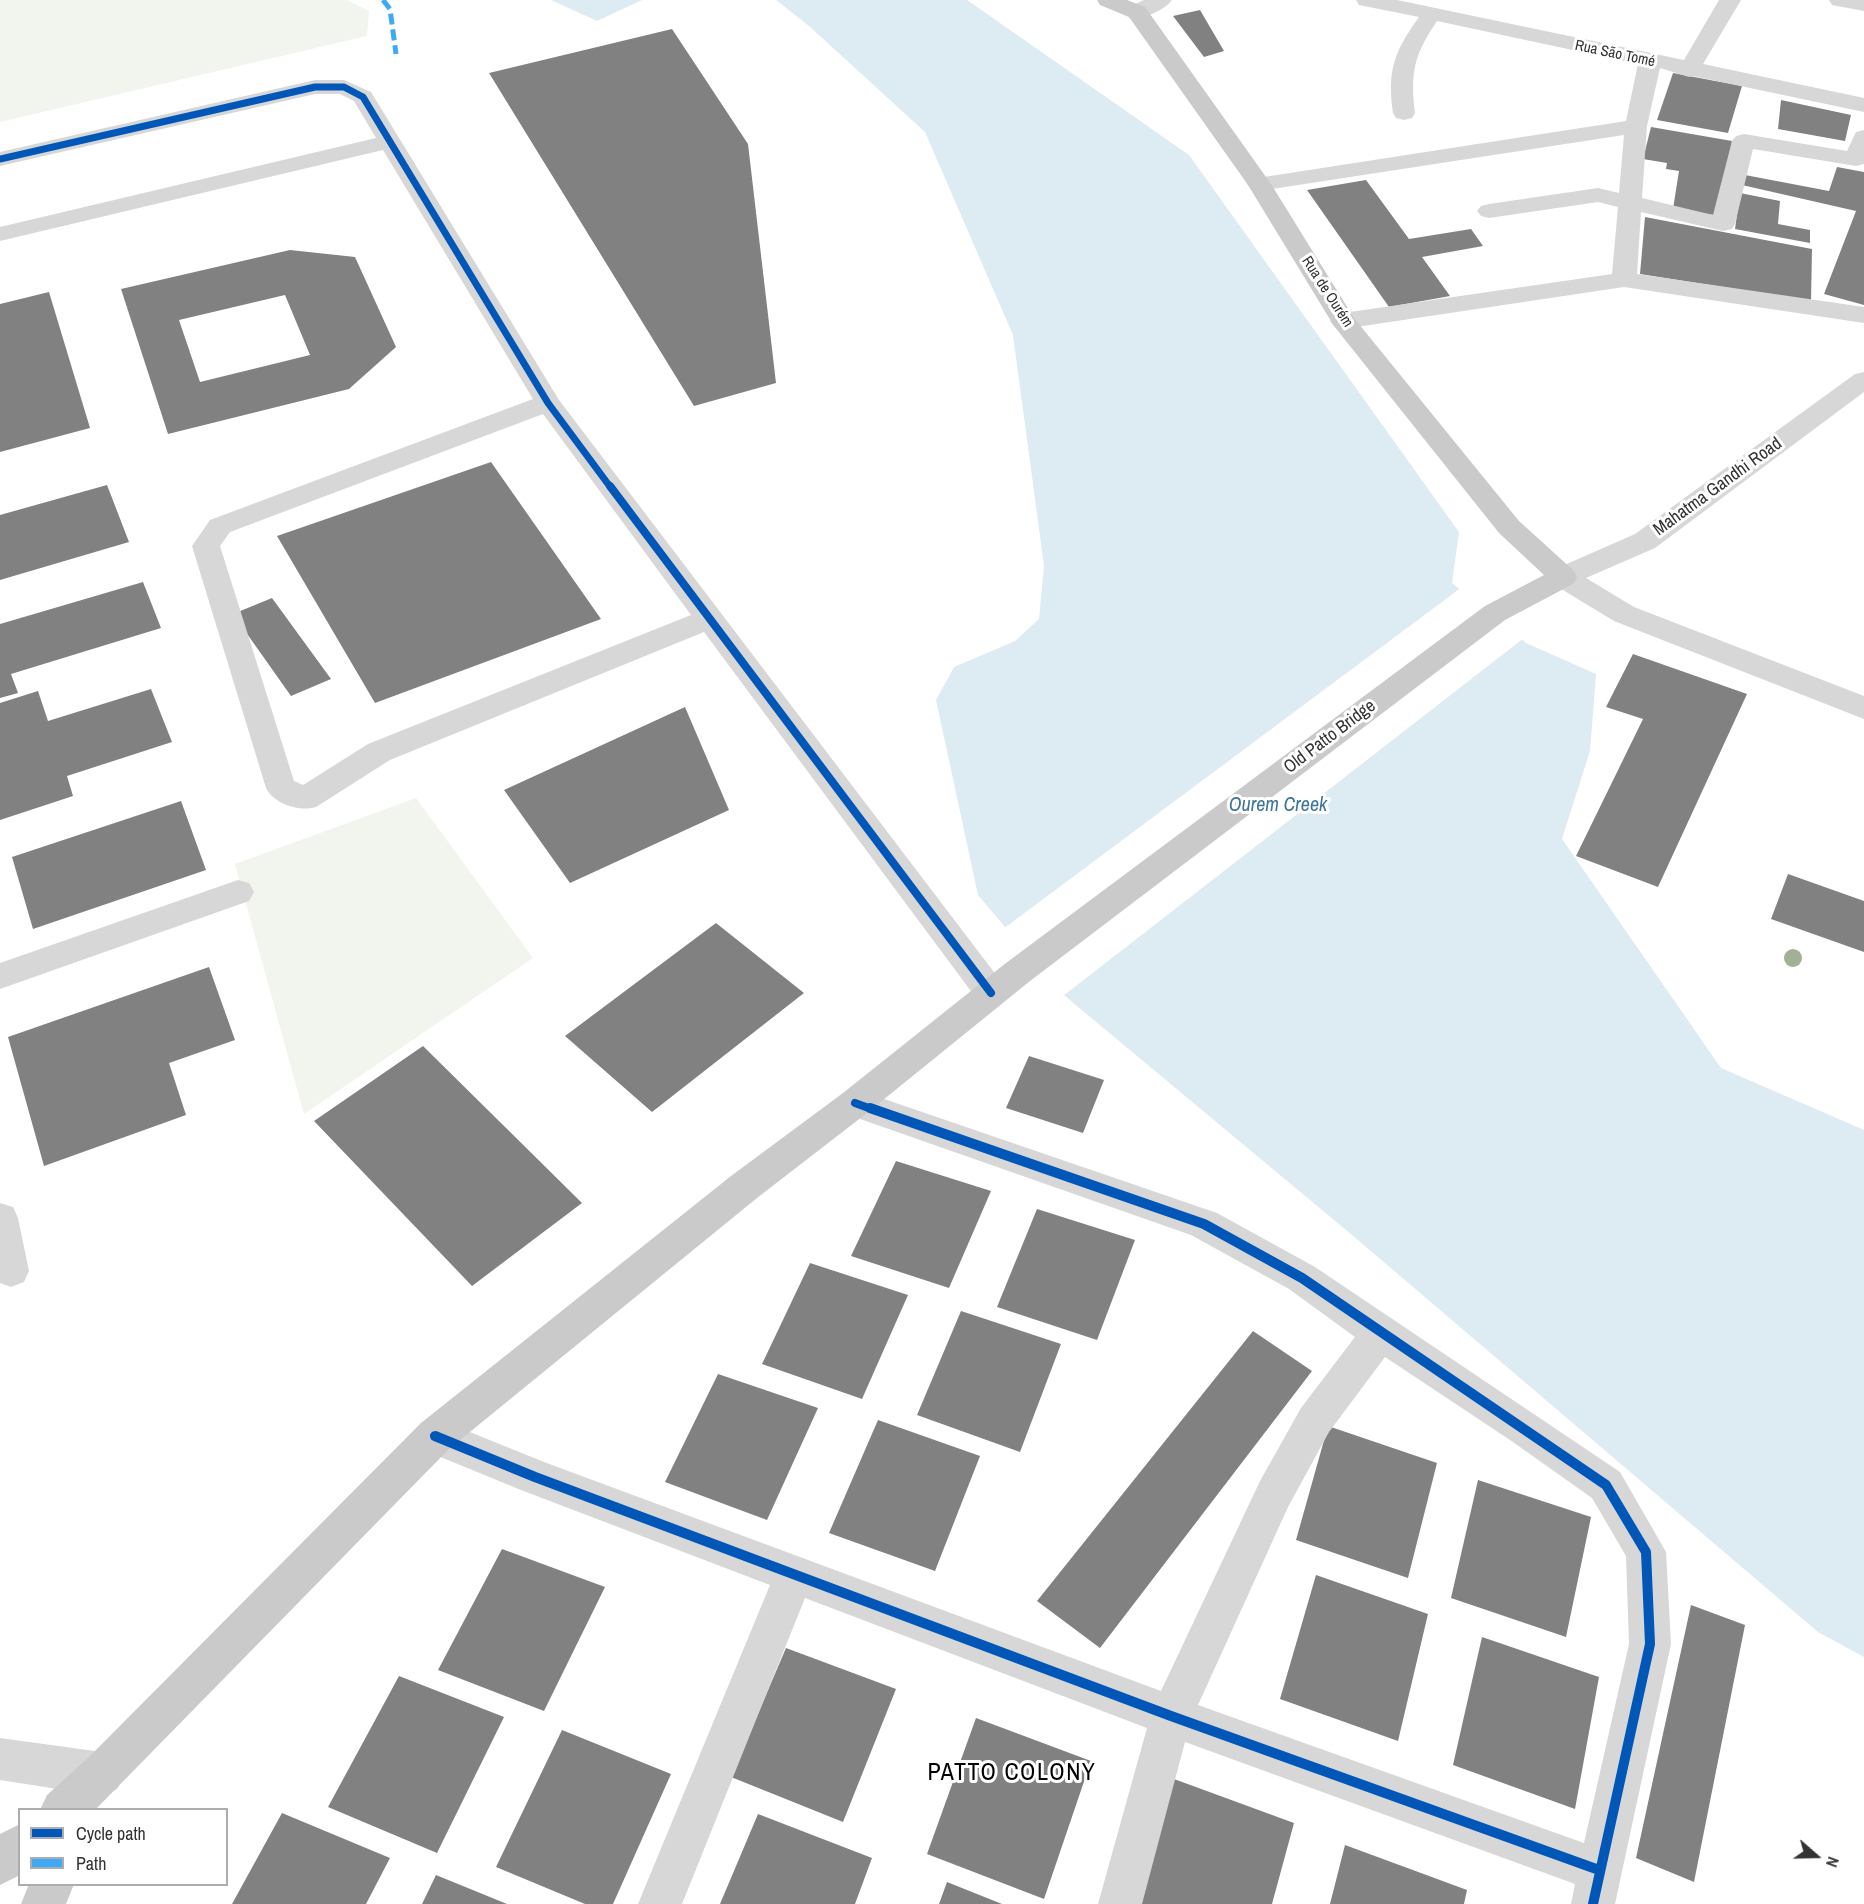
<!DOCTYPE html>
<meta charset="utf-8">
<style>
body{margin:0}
#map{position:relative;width:1864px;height:1904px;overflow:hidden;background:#fff;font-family:"Archivo Narrow",sans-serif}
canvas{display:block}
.legend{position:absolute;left:18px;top:1808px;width:210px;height:78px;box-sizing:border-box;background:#fff;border:2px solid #adadad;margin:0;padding:8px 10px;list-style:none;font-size:18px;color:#333}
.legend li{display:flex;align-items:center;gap:12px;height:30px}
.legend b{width:30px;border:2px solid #adadad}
.north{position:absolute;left:1786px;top:1826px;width:60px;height:60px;-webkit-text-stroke:4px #fff;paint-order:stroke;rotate:110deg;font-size:16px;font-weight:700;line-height:24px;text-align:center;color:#333}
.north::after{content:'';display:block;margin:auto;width:21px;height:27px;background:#333;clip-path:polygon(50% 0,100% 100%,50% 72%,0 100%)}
</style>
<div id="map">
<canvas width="1864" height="1904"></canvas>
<ul class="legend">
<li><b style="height:8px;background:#0057b8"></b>Cycle path</li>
<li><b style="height:8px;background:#3fa9f5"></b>Path</li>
</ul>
<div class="north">N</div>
</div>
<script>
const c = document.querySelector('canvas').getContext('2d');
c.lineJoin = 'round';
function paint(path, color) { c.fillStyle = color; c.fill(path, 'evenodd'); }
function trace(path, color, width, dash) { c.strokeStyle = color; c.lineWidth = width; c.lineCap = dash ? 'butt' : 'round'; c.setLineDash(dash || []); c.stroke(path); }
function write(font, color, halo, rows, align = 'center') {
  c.font = font + ' "Archivo Narrow",sans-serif'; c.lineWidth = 6; c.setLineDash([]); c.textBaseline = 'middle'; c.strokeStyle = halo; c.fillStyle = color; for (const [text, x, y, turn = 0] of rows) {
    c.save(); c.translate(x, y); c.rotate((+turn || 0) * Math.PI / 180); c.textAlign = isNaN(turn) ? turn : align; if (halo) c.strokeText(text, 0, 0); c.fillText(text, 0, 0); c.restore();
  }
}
paint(new Path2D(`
 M 0,0 L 347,0 L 369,11 L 367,36 L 0,122 Z
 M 416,798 L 533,958 L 304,1114 L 235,864 Z`), '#f1f5ed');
paint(new Path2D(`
 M 551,0 L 642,0 L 597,21 Z
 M 776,0 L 967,0 L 1189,155 L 1459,532 L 1452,583 L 1526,643 L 1596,674 L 1590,751 L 1562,839 L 1721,1068 L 1864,1130 L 1864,1657 L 1818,1632 L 1352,1235 L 1059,991 L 978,895 L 936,700 L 954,667 L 1015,641 L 1039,619 L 1044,566 L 1013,335 L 925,132 L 809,26 Z`), '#ddebf3');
paint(new Path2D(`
 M 1462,587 L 1524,638 L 1063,996 L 1051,986 L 1003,929 Z`), '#fff');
paint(new Path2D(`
 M 1200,10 L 1224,51 L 1204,57 L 1173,16 Z
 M 672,29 L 748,144 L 776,383 L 694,406 L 489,73 Z
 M 1673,73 L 1742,86 L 1728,133 L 1657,120 Z
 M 1781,100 L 1851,115 L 1845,141 L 1778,129 Z
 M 1651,127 L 1732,141 L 1721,216 L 1673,209 L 1679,171 L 1666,169 L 1667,163 L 1643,159 Z
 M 1837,167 L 1864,172 L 1864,305 L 1824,294 L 1856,211 L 1742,185 L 1745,175 L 1829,191 Z
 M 1366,180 L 1409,239 L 1471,229 L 1483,246 L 1422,257 L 1450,296 L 1389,307 L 1307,190 Z
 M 1740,193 L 1780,201 L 1778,224 L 1810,230 L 1810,243 L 1735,229 Z
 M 1645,217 L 1812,249 L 1811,301 L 1640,274 Z
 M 290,250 L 355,257 L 396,347 L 349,389 L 168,434 L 121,289 ZM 285,295 L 310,355 L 200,382 L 179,320 Z
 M 49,292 L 90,428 L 0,452 L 0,304 Z
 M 491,462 L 601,619 L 375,703 L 277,536 Z
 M 107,485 L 129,542 L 0,580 L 0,515 Z
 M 143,582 L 161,628 L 11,674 L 18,693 L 0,698 L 0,624 Z
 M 272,598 L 331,679 L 291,696 L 233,614 Z
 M 1633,654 L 1747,694 L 1658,887 L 1576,856 L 1643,719 L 1606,707 Z
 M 151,689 L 172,742 L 67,776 L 73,796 L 0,820 L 0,703 L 38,691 L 48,721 Z
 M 685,707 L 729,810 L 570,883 L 504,790 Z
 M 181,801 L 206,870 L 33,929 L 12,857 Z
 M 1788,874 L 1864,901 L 1864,952 L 1771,919 Z
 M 716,923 L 804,993 L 652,1112 L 565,1036 Z
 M 209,967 L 235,1040 L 169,1063 L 186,1115 L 44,1166 L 8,1037 Z
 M 423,1046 L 582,1203 L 472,1286 L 314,1121 Z
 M 1029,1056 L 1104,1080 L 1083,1133 L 1006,1108 Z
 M 896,1161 L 991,1191 L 949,1288 L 851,1256 Z
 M 1037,1209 L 1135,1240 L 1097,1340 L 997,1307 Z
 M 810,1263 L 908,1295 L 862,1399 L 762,1364 Z
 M 961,1311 L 1061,1344 L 1020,1452 L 917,1415 Z
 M 1253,1331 L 1312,1371 L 1100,1648 L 1037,1601 Z
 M 718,1374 L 818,1408 L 767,1520 L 665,1482 Z
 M 878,1420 L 980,1456 L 935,1571 L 829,1533 Z
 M 1328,1426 L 1437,1463 L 1408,1578 L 1296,1540 Z
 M 1478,1480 L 1591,1517 L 1566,1637 L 1451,1598 Z
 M 502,1549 L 605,1587 L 544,1711 L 438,1670 Z
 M 1316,1575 L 1428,1614 L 1398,1741 L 1280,1699 Z
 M 1691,1605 L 1745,1625 L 1694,1882 L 1636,1858 Z
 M 1482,1637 L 1599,1677 L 1575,1809 L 1453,1765 Z
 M 786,1648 L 896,1689 L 843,1822 L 731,1777 Z
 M 399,1676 L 504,1717 L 437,1853 L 328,1807 Z
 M 976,1718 L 1091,1761 L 1044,1899 L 927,1854 Z
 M 562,1730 L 671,1774 L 613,1904 L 585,1904 L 496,1867 Z
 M 1174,1779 L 1294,1823 L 1272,1904 L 1137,1904 Z
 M 282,1813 L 390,1858 L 366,1904 L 232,1904 Z
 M 758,1814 L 872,1858 L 855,1904 L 720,1904 Z
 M 1345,1845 L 1467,1890 L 1464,1904 L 1330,1904 Z
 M 436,1875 L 507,1904 L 422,1904 Z
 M 947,1882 L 1002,1904 L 939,1904 Z`), '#818181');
paint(new Path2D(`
 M 1144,0 L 1172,0 C 1164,11 1142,20 1129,17 L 1126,12 L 1129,7 Z
 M 1356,0 L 1397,0 L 1684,60 L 1719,0 L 1741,0 L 1703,64 L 1864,98 L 1864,112 L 1693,76 L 1689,77 L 1660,68 L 1647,126 L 1642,198 L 1713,215 L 1732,141 L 1736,136 L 1744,134 L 1847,151 L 1856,132 L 1864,130 L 1864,164 L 1856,166 L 1753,149 L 1735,224 L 1732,229 L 1723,231 L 1641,212 L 1637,274 L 1864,307 L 1864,323 L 1624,287 L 1343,329 L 1334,326 L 1330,321 L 1334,316 L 1343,313 L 1612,274 L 1618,207 L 1598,202 L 1489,218 L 1481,216 L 1477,211 L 1481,206 L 1489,204 L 1598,188 L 1619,193 L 1624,135 L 1259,191 L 1251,189 L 1247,184 L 1251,179 L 1626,121 L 1638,64 L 1437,21 C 1414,55 1410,73 1415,113 L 1412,118 L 1404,120 L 1396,118 L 1393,113 C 1387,70 1394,52 1419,17 L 1359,5 Z
 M 1829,0 L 1864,0 L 1864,11 L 1832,5 Z
 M 315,80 L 344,80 L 371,92 L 559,400 L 1003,984 L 1008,993 L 1003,1002 L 991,1006 L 979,1002 L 704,632 L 390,760 L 316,807 C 299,812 274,804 266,788 L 192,546 L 210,520 L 533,399 L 383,150 L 0,241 L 0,227 L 376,138 L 354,101 L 340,94 L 315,94 L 0,166 L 0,152 ZM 543,414 L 691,615 L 368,744 L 303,785 L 294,781 L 220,546 L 230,532 Z
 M 1864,372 L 1864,392 L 1655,548 L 1586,578 L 1634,607 L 1864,696 L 1864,719 L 1614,621 L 1553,584 L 1549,577 L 1553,570 L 1635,534 L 1855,374 Z
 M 238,880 L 249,883 L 254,892 L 249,901 L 0,989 L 0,963 Z
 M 855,1089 L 1217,1213 L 1315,1267 L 1620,1472 L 1666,1552 L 1671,1644 L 1615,1904 L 1571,1904 L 1575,1884 L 1185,1742 L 1142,1904 L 1098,1904 L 1147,1728 L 805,1598 L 682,1904 L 638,1904 L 770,1585 L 521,1490 L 421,1449 L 416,1436 L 421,1423 L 435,1418 L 544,1462 L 1161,1691 L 1260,1481 L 1301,1408 L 1355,1337 L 1289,1289 L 1191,1235 L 843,1113 L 838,1103 L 843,1093 ZM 1385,1357 L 1510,1440 L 1592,1498 L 1626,1556 L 1629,1644 L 1584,1843 L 1198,1705 L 1288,1507 L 1329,1432 Z
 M 0,1203 L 13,1207 L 18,1218 L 29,1271 L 24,1282 L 11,1287 L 0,1283 Z
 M 0,1738 L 102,1752 L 117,1759 L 124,1774 L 117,1789 L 102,1796 L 0,1780 Z`), '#d7d7d7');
paint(new Path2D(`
 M 1097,0 L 1127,0 L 1145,7 L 1271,184 L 1354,318 L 1519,521 L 1573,570 L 1577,577 L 1573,584 L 1505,620 L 1030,981 L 867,1113 L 757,1198 L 449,1449 L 95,1810 L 40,1810 L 47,1795 L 87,1759 L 421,1423 L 731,1176 L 843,1093 L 1006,963 L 1485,606 L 1544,575 L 1499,533 L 1334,326 L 1248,185 L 1129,17 L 1100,5 Z
 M 20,1824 L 20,1875 L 0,1885 L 0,1834 Z
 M 29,1884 L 74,1884 L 66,1904 L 21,1904 Z`), '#cacaca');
trace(new Path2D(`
 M 383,0 L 390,9 L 396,54`), '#3fa9f5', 5, [11, 5]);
trace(new Path2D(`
 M 0,159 L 315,87 L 344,87 L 363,97 L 548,403 L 611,488`), '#0057b8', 7);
trace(new Path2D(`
 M 610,486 L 991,993
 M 855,1103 L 874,1110`), '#0057b8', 8);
trace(new Path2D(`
 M 870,1108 L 1204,1224 L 1302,1278 L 1606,1485 L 1646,1552 L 1650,1644 L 1593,1904
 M 435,1436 L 535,1477 L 1171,1716 L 1599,1870`), '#0057b8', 10);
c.fillStyle = '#a2b095';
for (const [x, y] of [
 [1793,958]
]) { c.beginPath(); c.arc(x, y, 9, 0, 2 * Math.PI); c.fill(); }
write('15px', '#333', '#fff', [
 ["Rua São Tomé",1615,54,12],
 ["Rua de Ourém",1327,292,57]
]);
write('18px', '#333', '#fff', [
 ["Mahatma Gandhi Road",1718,487,-36],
 ["Old Patto Bridge",1330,737,-37]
]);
write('italic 20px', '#3f7597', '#fff', [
 ["Ourem Creek",1278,806]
]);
c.letterSpacing = '1.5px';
write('24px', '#000', '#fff', [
 ["PATTO COLONY",1012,1774]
]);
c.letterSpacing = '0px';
</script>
